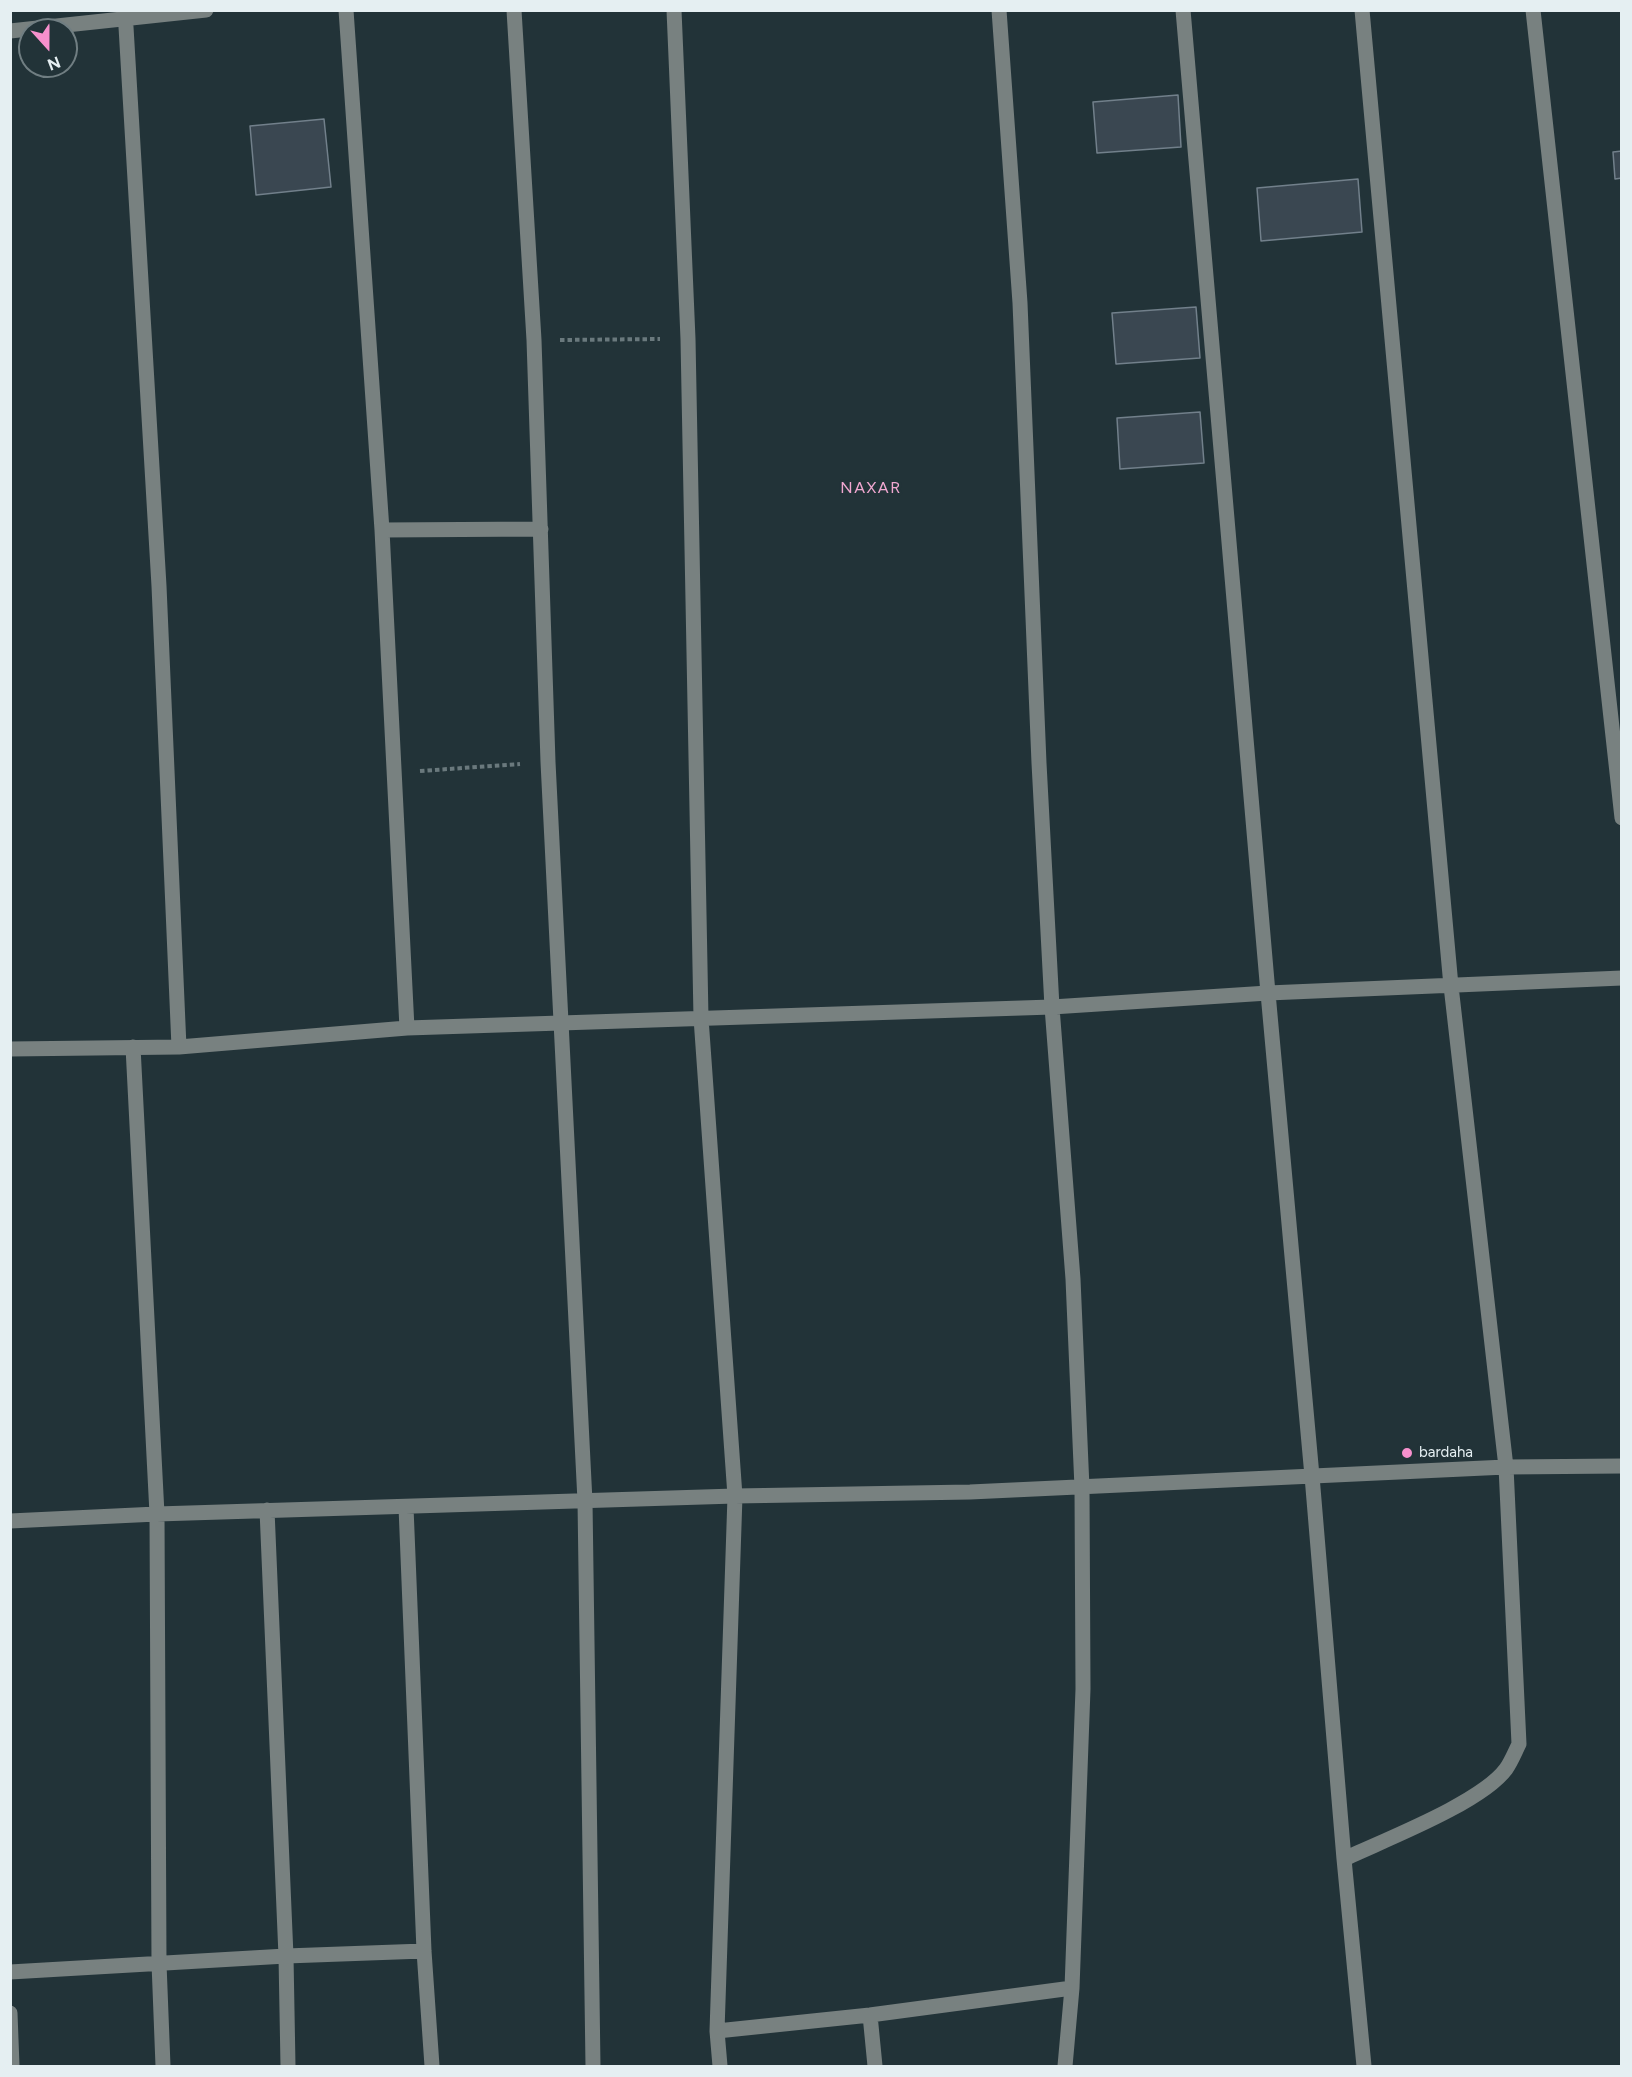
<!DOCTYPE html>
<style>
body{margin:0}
#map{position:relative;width:1632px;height:2077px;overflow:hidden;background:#223338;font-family:Figtree,sans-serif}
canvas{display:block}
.frame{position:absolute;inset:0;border:12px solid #e5eff2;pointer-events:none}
.north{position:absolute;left:18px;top:18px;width:60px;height:60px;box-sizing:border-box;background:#223338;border:2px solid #707e82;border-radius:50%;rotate:159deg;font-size:16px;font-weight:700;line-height:24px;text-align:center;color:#e5eff2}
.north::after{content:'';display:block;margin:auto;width:21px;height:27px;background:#f790cd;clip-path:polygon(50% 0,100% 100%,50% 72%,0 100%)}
</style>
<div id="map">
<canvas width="1632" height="2077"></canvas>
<div class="frame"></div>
<div class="north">N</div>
</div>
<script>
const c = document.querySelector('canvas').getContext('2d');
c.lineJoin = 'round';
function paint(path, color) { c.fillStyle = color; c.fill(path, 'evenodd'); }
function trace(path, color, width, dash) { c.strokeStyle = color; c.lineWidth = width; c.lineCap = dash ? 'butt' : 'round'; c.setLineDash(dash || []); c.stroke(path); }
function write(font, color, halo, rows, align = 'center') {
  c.font = font + ' Figtree,sans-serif'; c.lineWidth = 5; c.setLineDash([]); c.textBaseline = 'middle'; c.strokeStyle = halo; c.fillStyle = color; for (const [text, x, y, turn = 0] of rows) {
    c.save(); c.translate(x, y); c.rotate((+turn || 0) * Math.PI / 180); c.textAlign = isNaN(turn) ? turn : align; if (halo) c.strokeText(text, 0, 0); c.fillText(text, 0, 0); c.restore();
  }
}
const building = new Path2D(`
 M 1178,95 L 1181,147 L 1097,153 L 1093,102 Z
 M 324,119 L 331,187 L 256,195 L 250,126 Z
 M 1622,151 L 1622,178 L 1615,179 L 1613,152 Z
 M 1358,179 L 1362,232 L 1261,241 L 1257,188 Z
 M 1196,307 L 1200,358 L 1116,364 L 1112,313 Z
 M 1200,412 L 1204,463 L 1120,469 L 1117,418 Z`);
paint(building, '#3a4751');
trace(building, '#72808b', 1.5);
trace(new Path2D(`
 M 560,340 L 660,339
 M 420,771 L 520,764`), '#6a797d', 4, [4.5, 3]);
trace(new Path2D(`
 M 125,10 L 159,586 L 179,1047
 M 346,10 L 382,530 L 407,1028
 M 514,10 L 534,340 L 548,762 L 585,1501 L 593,2066
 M 674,10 L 688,339 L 701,1018 L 735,1496 L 717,2031 L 720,2066
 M 999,10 L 1020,303 L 1039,763 L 1052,1007 L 1073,1279 L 1082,1488 L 1083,1689 L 1072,1988 L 1065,2066
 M 1183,10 L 1268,993 L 1312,1476 L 1344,1859 L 1364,2066
 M 1533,10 L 1622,818
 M 10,31 L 206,10
 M 382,530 L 541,529
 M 133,1047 L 157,1514 L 159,1963 L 163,2066
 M 10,1049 L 179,1047 L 407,1028 L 1052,1007 L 1268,993 L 1622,978
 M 406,1507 L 424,1951 L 432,2066
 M 267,1510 L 286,1956 L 288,2066
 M 10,1521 L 157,1514 L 735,1496 L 970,1492 L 1506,1467 L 1622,1466
 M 1344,1859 C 1384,1840 1481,1803 1506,1769 C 1511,1762 1515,1752 1519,1744 L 1506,1467 L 1451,986 L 1362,10
 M 10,1972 L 286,1956 L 424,1951
 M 10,2013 L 12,2066
 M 870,2015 L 875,2066
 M 717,2031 L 870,2015 L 1072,1988`), '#788180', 15);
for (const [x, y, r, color] of [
 [1407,1453,6,"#f790cd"]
]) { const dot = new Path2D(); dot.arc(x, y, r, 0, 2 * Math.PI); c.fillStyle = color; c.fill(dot); trace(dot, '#223338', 2); }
write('15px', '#e5eff2', '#223338', [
 ["bardaha",1419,1453]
], 'left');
c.letterSpacing = '1.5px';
write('16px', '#f0a7d0', '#223338', [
 ["NAXAR",871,488]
]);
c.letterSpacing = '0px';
</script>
